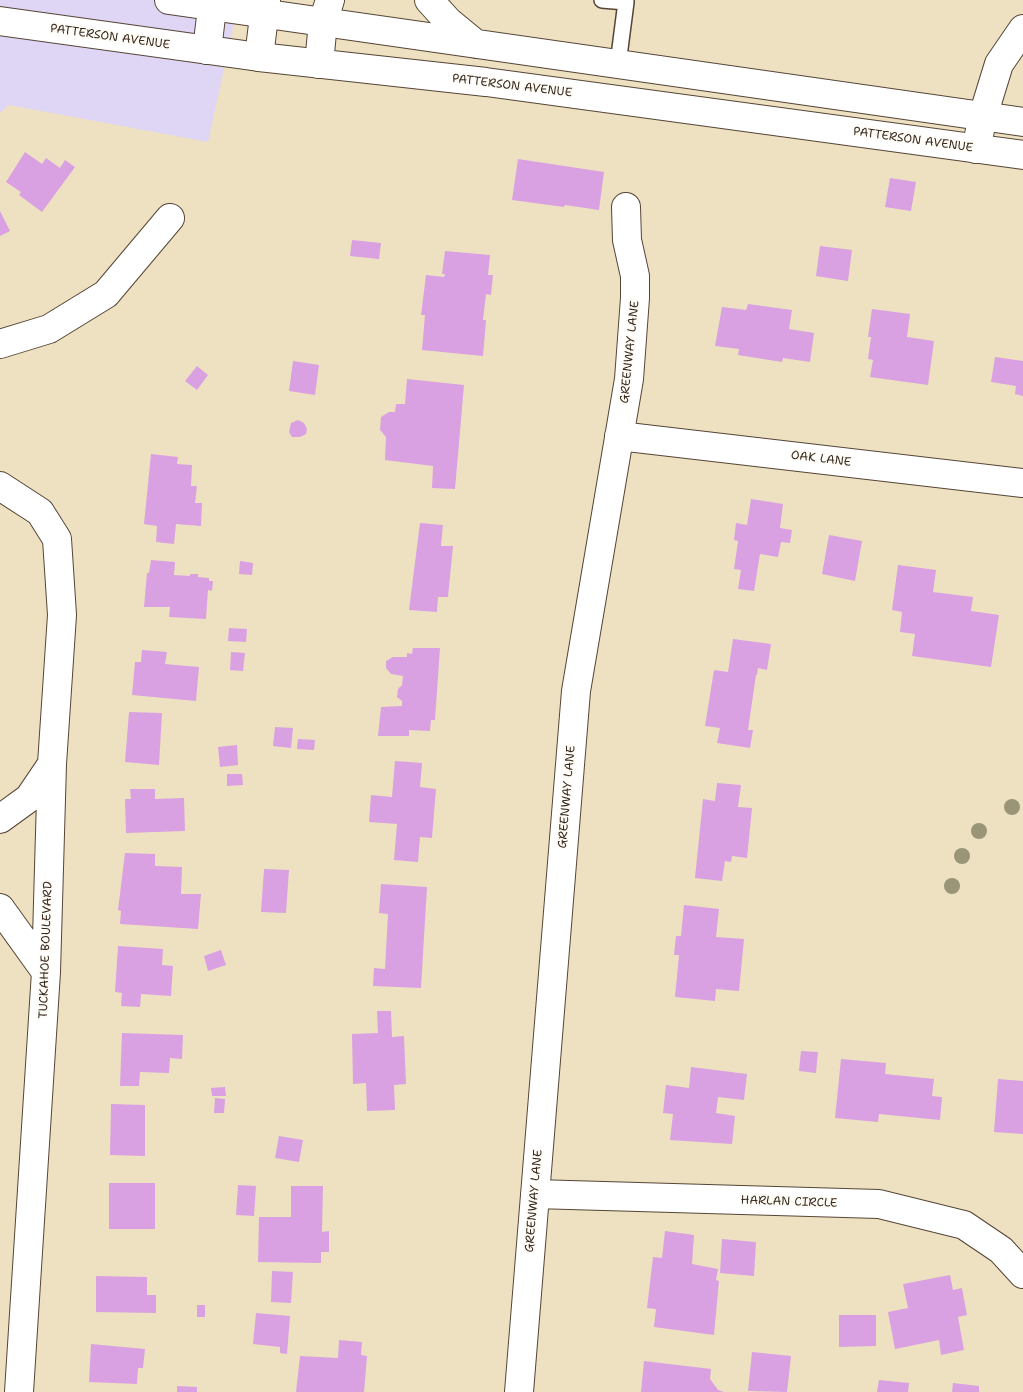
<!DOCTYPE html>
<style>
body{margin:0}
canvas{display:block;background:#ede1c1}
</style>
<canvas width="1023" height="1392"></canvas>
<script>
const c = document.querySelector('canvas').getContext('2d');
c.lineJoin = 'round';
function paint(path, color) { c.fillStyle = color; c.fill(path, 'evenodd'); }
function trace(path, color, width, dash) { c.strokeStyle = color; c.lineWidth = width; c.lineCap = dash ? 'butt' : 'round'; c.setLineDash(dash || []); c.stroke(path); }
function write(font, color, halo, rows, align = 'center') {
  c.font = font + ' "Shantell Sans",sans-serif'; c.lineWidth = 4; c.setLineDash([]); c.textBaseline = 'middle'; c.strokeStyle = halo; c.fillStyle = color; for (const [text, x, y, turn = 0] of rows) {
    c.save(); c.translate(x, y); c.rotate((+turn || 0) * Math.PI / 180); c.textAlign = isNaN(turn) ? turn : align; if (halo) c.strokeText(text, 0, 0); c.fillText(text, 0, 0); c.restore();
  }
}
paint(new Path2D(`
 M 0,0 L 239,0 L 208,142 L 9,105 L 0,113 Z`), '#dfd5f5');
paint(new Path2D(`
 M 25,152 L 42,164 L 46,158 L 60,168 L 65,160 L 75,167 L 42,212 L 19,195 L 21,192 L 6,182 Z
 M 518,159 L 604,172 L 599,210 L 565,205 L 564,207 L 512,200 Z
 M 890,178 L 916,182 L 911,211 L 885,207 Z
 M 0,211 L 10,231 L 0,236 Z
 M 352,240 L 381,243 L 379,259 L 350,256 Z
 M 820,246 L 852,250 L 848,281 L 816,276 Z
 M 445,251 L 490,255 L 488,275 L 493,275 L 491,295 L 486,294 L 483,320 L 486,320 L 483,356 L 422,350 L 425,315 L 421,315 L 426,275 L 444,277 L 445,274 L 442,274 Z
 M 748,304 L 792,310 L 789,329 L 814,333 L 810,362 L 783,358 L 782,362 L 738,355 L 739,349 L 715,346 L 722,307 L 746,310 Z
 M 872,309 L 910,314 L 907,337 L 934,341 L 928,385 L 870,377 L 873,360 L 868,359 L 871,337 L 868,337 Z
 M 995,357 L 1023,361 L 1023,396 L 1015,394 L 1016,386 L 991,382 Z
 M 293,361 L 319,365 L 315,395 L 289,391 Z
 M 197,366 L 208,375 L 197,390 L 185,381 Z
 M 407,379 L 464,385 L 455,489 L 432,488 L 433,466 L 385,460 L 386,437 L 380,430 L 381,417 L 389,412 L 395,412 L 396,404 L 405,404 Z
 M 298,420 L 304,423 L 307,429 L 306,434 L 300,437 L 292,437 L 289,432 L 291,423 Z
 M 151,454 L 178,457 L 177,464 L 192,465 L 191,486 L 197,486 L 195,503 L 202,503 L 201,526 L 176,524 L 174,544 L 156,542 L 157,526 L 144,524 Z
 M 751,499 L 783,504 L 780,528 L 792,530 L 790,543 L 781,542 L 778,557 L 760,554 L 754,591 L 738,589 L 741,570 L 734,569 L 738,541 L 734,540 L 736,523 L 747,525 Z
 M 420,523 L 443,525 L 441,546 L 453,546 L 448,597 L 438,597 L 437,612 L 409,610 Z
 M 829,535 L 862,541 L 855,581 L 822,574 Z
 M 151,560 L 175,562 L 174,575 L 190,576 L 190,574 L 198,574 L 198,577 L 209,578 L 209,581 L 213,581 L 212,591 L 208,590 L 206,619 L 169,617 L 170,607 L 144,607 L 147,573 L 149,573 Z
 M 240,561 L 253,563 L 252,575 L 239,574 Z
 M 898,565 L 936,570 L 933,592 L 973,597 L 971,611 L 999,615 L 991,667 L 912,656 L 915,634 L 900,632 L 902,612 L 892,610 Z
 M 229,628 L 247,629 L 246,642 L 228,641 Z
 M 733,639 L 771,644 L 767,670 L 758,668 L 757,675 L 756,675 L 748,730 L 753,730 L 750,748 L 717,743 L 720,728 L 705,726 L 714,670 L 728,672 Z
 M 413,648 L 440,648 L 435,720 L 431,720 L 430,731 L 409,730 L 409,736 L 378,736 L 381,707 L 402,706 L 402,701 L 397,697 L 398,689 L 402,685 L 403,676 L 391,674 L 386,668 L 386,661 L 393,657 L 407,657 L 407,653 L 412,654 Z
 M 142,650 L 167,652 L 165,664 L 199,667 L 196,701 L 132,695 L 135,662 L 141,662 Z
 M 231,652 L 245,653 L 243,671 L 230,670 Z
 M 129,712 L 162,713 L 159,765 L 125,762 Z
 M 275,727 L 293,728 L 291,748 L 273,746 Z
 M 298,739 L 315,740 L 314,750 L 297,749 Z
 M 237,745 L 238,765 L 220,767 L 218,747 Z
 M 395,761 L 422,763 L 420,787 L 436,789 L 432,838 L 420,837 L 418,862 L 394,860 L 397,824 L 369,822 L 371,795 L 392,797 Z
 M 227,774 L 242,774 L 243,785 L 227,786 Z
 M 717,783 L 741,785 L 738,807 L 752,808 L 747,858 L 732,856 L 731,862 L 725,861 L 722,881 L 695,878 L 703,799 L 715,801 Z
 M 130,789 L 155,789 L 155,799 L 184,798 L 185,831 L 126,833 L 125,799 L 131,799 Z
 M 125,853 L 155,854 L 155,866 L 182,867 L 181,894 L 201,894 L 198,929 L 120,924 L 121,911 L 118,910 Z
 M 264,869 L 289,870 L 286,913 L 261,912 Z
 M 381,884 L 427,887 L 421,988 L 373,986 L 374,968 L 385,969 L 388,914 L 379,913 Z
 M 684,905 L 719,909 L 716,937 L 744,939 L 739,991 L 716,989 L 715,1001 L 675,997 L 679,955 L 674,955 L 676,936 L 681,936 Z
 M 118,946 L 163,949 L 162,965 L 173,966 L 171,996 L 141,994 L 140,1007 L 121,1006 L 122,993 L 115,992 Z
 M 221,950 L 226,965 L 208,971 L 204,956 Z
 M 377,1011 L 391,1011 L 392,1037 L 404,1036 L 406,1084 L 394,1085 L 395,1110 L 367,1111 L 366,1083 L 353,1084 L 352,1034 L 378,1033 Z
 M 122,1033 L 183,1035 L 182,1059 L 170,1058 L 169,1073 L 140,1072 L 139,1086 L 120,1086 Z
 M 801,1051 L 818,1052 L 816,1073 L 799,1071 Z
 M 841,1059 L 886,1063 L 885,1074 L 934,1079 L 932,1096 L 942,1097 L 940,1120 L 879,1114 L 878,1122 L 835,1118 Z
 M 691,1067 L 747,1074 L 744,1100 L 718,1097 L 716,1113 L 735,1116 L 732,1144 L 670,1140 L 673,1114 L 663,1113 L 666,1085 L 689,1088 Z
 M 998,1079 L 1023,1081 L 1023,1134 L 994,1132 Z
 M 225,1087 L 226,1096 L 212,1096 L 211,1088 Z
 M 215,1098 L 225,1099 L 224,1113 L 214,1113 Z
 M 111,1104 L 145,1105 L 145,1156 L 110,1155 Z
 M 279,1136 L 303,1140 L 299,1162 L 275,1158 Z
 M 109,1183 L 155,1183 L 155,1229 L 109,1229 Z
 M 238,1185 L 256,1186 L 254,1216 L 236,1215 Z
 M 291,1186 L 323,1186 L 322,1232 L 329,1231 L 329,1252 L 321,1252 L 321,1263 L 258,1262 L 259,1217 L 291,1217 Z
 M 665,1231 L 694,1235 L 692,1264 L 718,1269 L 716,1280 L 719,1281 L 714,1335 L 654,1327 L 656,1309 L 647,1308 L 653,1257 L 662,1258 Z
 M 722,1239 L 756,1242 L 754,1276 L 720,1273 Z
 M 272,1271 L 293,1272 L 291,1303 L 271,1302 Z
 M 950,1275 L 953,1290 L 962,1288 L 967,1315 L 958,1317 L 964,1350 L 941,1355 L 939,1340 L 895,1349 L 888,1312 L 908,1308 L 903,1284 Z
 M 96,1276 L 147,1277 L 147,1295 L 156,1295 L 156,1313 L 96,1312 Z
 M 197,1305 L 205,1305 L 205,1317 L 197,1317 Z
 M 256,1313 L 290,1316 L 287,1354 L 280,1353 L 280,1347 L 253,1344 Z
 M 839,1315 L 876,1315 L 876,1346 L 839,1347 Z
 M 339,1340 L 362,1342 L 361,1355 L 367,1356 L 364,1392 L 296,1392 L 300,1356 L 338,1358 Z
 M 91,1344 L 145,1349 L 143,1368 L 138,1368 L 137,1384 L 89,1382 Z
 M 752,1352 L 791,1356 L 787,1392 L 748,1391 Z
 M 644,1361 L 711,1369 L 710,1379 L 718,1390 L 724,1392 L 641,1392 Z
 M 879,1380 L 909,1383 L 908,1392 L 877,1392 Z
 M 953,1383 L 979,1386 L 979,1392 L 952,1392 Z
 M 177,1386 L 197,1387 L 197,1392 L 177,1392 Z`), '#d9a1e2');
const service = new Path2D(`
 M 602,0 L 626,2 L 618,64`);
const minor = new Path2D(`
 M 207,50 L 213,0
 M 976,149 L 983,116 L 999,64 L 1023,29
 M 0,344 L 49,329 L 106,294 L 170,218
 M 619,436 L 1023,483
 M 0,486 L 40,512 L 57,539 L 62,615 L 52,764 L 46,972 L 19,1392
 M 0,819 L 29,798 L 52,764
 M 0,908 L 46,972
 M 535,1194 L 879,1204 L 964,1225 L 1001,1250 L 1023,1274
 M 519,1392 L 576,691 L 629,379 L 635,298 L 635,276 L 627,240 L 626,207`);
const secondary = new Path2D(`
 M 259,57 L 266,0
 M 319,64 L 323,22 L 330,0`);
const primary = new Path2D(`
 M 169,0 L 1023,122
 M 429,0 L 448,21 L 476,44
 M 0,21 L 259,57 L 486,82 L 1023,155`);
trace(service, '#564536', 18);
trace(minor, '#564536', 30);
trace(secondary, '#564536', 30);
trace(primary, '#564536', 30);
trace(service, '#fff', 15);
trace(minor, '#fff', 28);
trace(secondary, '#fff', 28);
trace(primary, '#fff', 28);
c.fillStyle = '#9a9576';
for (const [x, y] of [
 [1012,807],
 [979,831],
 [962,856],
 [952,886]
]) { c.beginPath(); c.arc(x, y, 8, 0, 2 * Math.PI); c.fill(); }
write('12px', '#3b2a1e', '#fdfcf7', [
 ["PATTERSON AVENUE",110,37,8],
 ["PATTERSON AVENUE",512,86,7],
 ["PATTERSON AVENUE",913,140,8],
 ["GREENWAY LANE",630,352,-84],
 ["OAK LANE",821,459,7],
 ["GREENWAY LANE",567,797,-85],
 ["TUCKAHOE BOULEVARD",46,950,-88],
 ["GREENWAY LANE",534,1201,-85],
 ["HARLAN CIRCLE",789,1202,2]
]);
</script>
